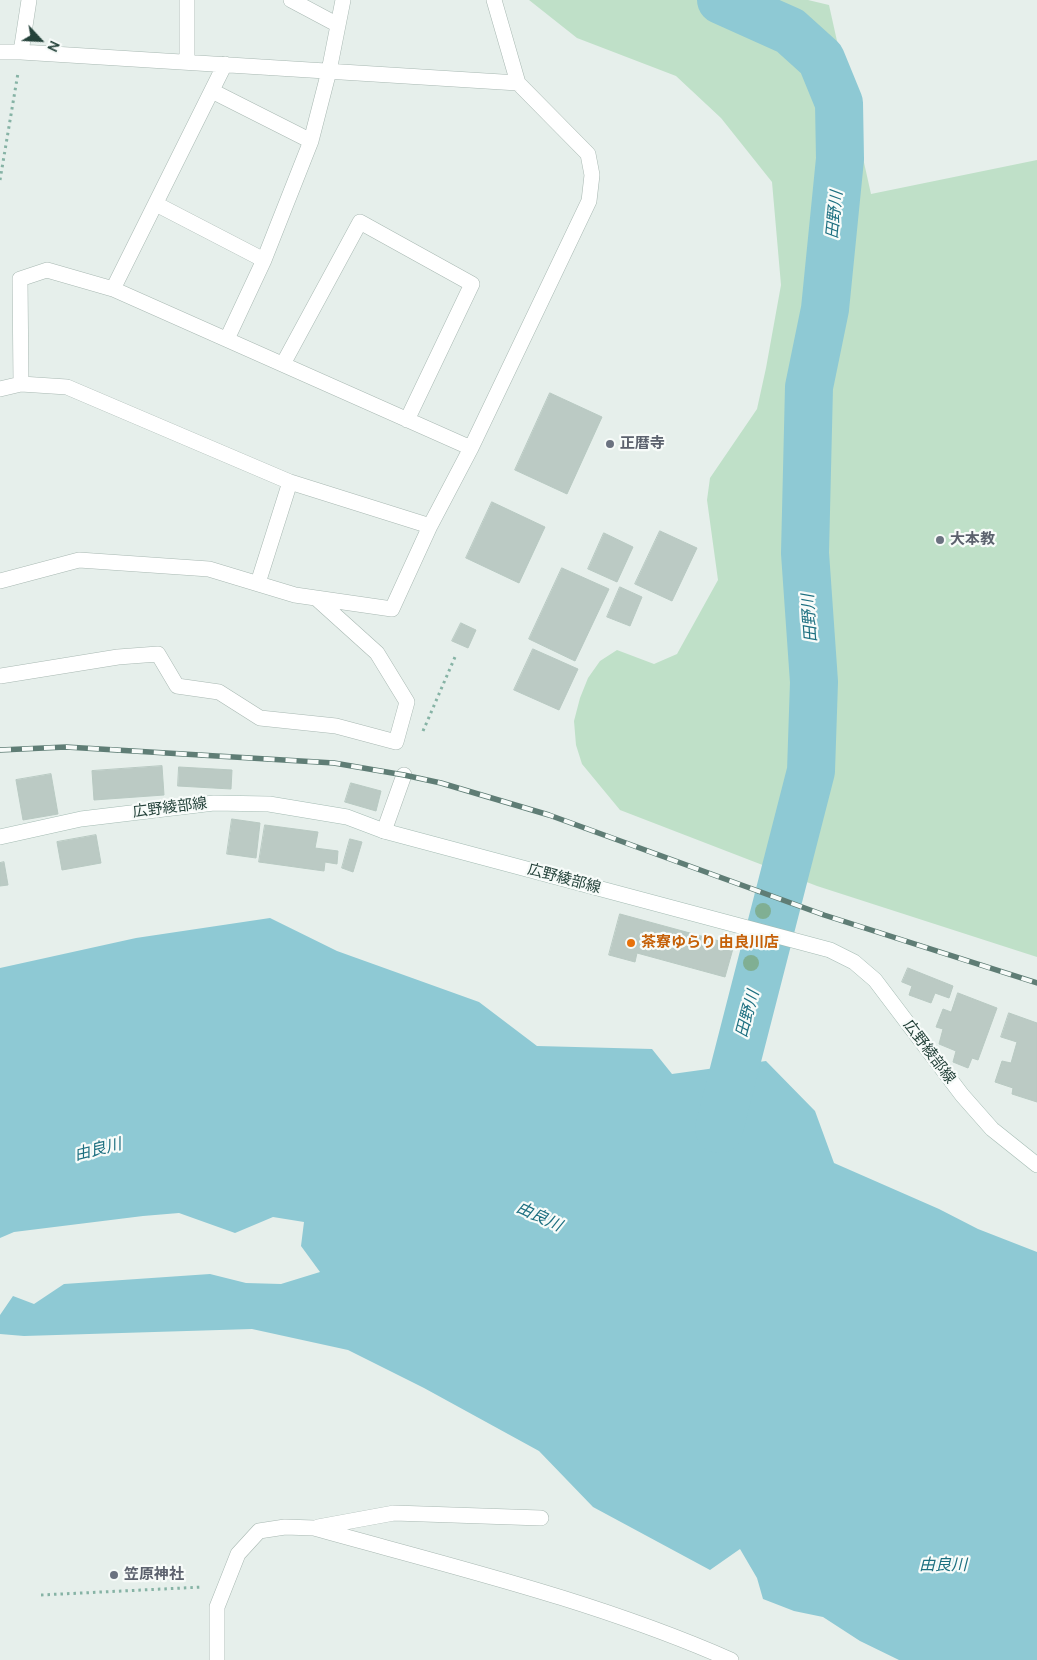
<!DOCTYPE html>
<meta charset="utf-8">
<style>
body{margin:0}
#map{position:relative;width:1037px;height:1660px;overflow:hidden;background:#e6efeb;font-family:Manrope,sans-serif}
canvas{display:block}
.north{position:absolute;left:15px;top:15px;width:50px;height:50px;-webkit-text-stroke:4px #f7fbf9;paint-order:stroke;rotate:115deg;font-size:14px;font-weight:700;line-height:20px;text-align:center;color:#24423a}
.north::after{content:'';display:block;margin:auto;width:18px;height:22px;background:#24423a;clip-path:polygon(50% 0,100% 100%,50% 72%,0 100%)}
</style>
<div id="map">
<canvas width="1037" height="1660"></canvas>
<div class="north">N</div>
</div>
<script>
const c = document.querySelector('canvas').getContext('2d');
c.lineJoin = 'round';
function paint(path, color) { c.fillStyle = color; c.fill(path, 'evenodd'); }
function trace(path, color, width, dash) { c.strokeStyle = color; c.lineWidth = width; c.lineCap = dash ? 'butt' : 'round'; c.setLineDash(dash || []); c.stroke(path); }
function write(font, color, halo, rows, align = 'center') {
  c.font = font + ' Manrope,"Noto Sans JP",sans-serif'; c.lineWidth = 4.5; c.setLineDash([]); c.textBaseline = 'middle'; c.strokeStyle = halo; c.fillStyle = color; for (const [text, x, y, turn = 0] of rows) {
    c.save(); c.translate(x, y); c.rotate((+turn || 0) * Math.PI / 180); c.textAlign = isNaN(turn) ? turn : align; if (halo) c.strokeText(text, 0, 0); c.fillText(text, 0, 0); c.restore();
  }
}
paint(new Path2D(`
 M 529,0 L 808,0 L 829,5 L 871,194 L 1037,160 L 1037,957 L 817,886 L 620,810 L 582,764 L 576,745 L 574,721 L 580,698 L 588,678 L 600,661 L 617,650 L 654,664 L 677,654 L 718,580 L 707,500 L 710,478 L 757,409 L 766,368 L 781,285 L 772,182 L 721,118 L 676,76 L 577,38 Z`), '#bfe0c8');
paint(new Path2D(`
 M 270,918 L 337,951 L 479,1002 L 537,1046 L 652,1049 L 672,1074 L 766,1061 L 815,1111 L 834,1163 L 939,1209 L 978,1229 L 1037,1252 L 1037,1660 L 899,1660 L 860,1641 L 823,1617 L 794,1611 L 763,1599 L 757,1578 L 740,1549 L 710,1570 L 593,1507 L 539,1451 L 424,1388 L 348,1350 L 252,1329 L 24,1336 L 0,1334 L 0,1315 L 13,1296 L 34,1304 L 64,1284 L 210,1274 L 246,1283 L 281,1284 L 320,1272 L 301,1246 L 304,1222 L 273,1217 L 235,1233 L 179,1213 L 143,1216 L 14,1232 L 0,1238 L 0,968 L 136,938 Z`), '#8ec9d4');
trace(new Path2D(`
 M 719,1129 L 811,771 L 814,682 L 805,553 L 809,387 L 825,309 L 840,159 L 839,103 L 821,59 L 790,31 L 721,0`), '#8ec9d4', 48);
const building = new Path2D(`
 M 550,393 L 602,417 L 567,494 L 515,470 Z
 M 492,502 L 545,527 L 519,583 L 466,558 Z
 M 660,531 L 697,548 L 672,601 L 635,584 Z
 M 604,533 L 633,547 L 617,582 L 588,569 Z
 M 562,568 L 609,589 L 575,661 L 529,639 Z
 M 620,587 L 642,597 L 630,626 L 607,617 Z
 M 461,623 L 476,630 L 468,648 L 452,641 Z
 M 533,649 L 578,669 L 559,710 L 514,690 Z
 M 162,766 L 164,795 L 94,800 L 92,771 Z
 M 179,767 L 232,770 L 231,789 L 178,786 Z
 M 51,774 L 58,814 L 23,820 L 16,780 Z
 M 351,783 L 381,791 L 376,811 L 345,802 Z
 M 232,819 L 260,823 L 256,858 L 227,854 Z
 M 265,825 L 318,832 L 315,848 L 338,851 L 337,864 L 325,862 L 324,871 L 259,862 Z
 M 96,835 L 101,863 L 62,870 L 57,842 Z
 M 350,839 L 362,842 L 353,872 L 342,868 Z
 M 4,862 L 8,885 L 0,886 L 0,863 Z
 M 620,914 L 734,945 L 725,977 L 637,953 L 635,962 L 609,955 Z
 M 908,968 L 953,986 L 949,998 L 935,993 L 931,1003 L 909,995 L 912,986 L 902,982 Z
 M 958,993 L 997,1008 L 978,1060 L 972,1058 L 968,1068 L 953,1062 L 956,1051 L 939,1044 L 943,1029 L 936,1027 L 943,1009 L 951,1012 Z
 M 1009,1013 L 1037,1023 L 1037,1102 L 1012,1094 L 1013,1088 L 995,1082 L 1002,1061 L 1011,1063 L 1017,1042 L 1001,1037 Z`);
paint(building, '#bbcac4');
trace(building, '#b8c9c2', 1);
const street = new Path2D(`
 M 291,0 L 338,25
 M 0,52 L 21,52 L 518,83
 M 21,52 L 29,0
 M 187,62 L 187,0
 M 212,91 L 311,141
 M 156,204 L 264,260
 M 113,289 L 225,64
 M 227,339 L 264,260 L 311,141 L 329,71 L 343,0
 M 283,364 L 360,222 L 472,284 L 407,420
 M 21,384 L 20,279 L 47,270 L 113,289 L 471,448
 M 0,389 L 21,384 L 67,387 L 290,482 L 430,526
 M 0,581 L 79,560 L 209,569 L 295,595 L 392,609 L 430,526 L 471,448 L 589,201 L 592,175 L 588,154 L 518,83 L 494,0
 M 258,583 L 290,482
 M 0,676 L 118,657 L 158,654 L 177,686 L 219,692 L 260,718 L 336,726 L 396,742 L 407,702 L 377,653 L 316,598
 M 384,831 L 404,775
 M 318,1527 L 394,1513 L 541,1518
 M 217,1660 L 217,1607 L 238,1554 L 259,1531 L 285,1527 L 314,1528 C 454,1567 597,1601 731,1660`);
const secondary = new Path2D(`
 M 0,837 L 81,819 L 214,803 L 269,804 L 347,817 L 384,831 L 830,950 L 854,962 L 875,980 L 962,1095 L 992,1129 L 1037,1165`);
trace(street, '#a8b8b2', 16);
trace(secondary, '#a4bbb3', 16);
trace(new Path2D(`
 M 0,180 L 18,73
 M 423,731 L 455,657
 M 41,1595 L 203,1587`), '#86b3a5', 3, [2.5, 4]);
trace(street, '#fff', 15);
trace(secondary, '#fff', 15);
const rail = new Path2D(`
 M 0,750 L 66,747 L 334,763 L 404,775 L 441,783 L 549,815 L 824,915 L 1037,983`);
trace(rail, '#5f7d75', 5.5);
trace(rail, '#f7fbf9', 4, [11]);
c.fillStyle = '#80af93';
for (const [x, y] of [
 [763,911],
 [751,963]
]) { c.beginPath(); c.arc(x, y, 8, 0, 2 * Math.PI); c.fill(); }
for (const [x, y, r, color] of [
 [610,444,5,"#6b7280"],
 [940,540,5,"#6b7280"],
 [631,943,5,"#e8710a"],
 [114,1575,5,"#6b7280"]
]) { const dot = new Path2D(); dot.arc(x, y, r, 0, 2 * Math.PI); c.fillStyle = color; c.fill(dot); trace(dot, '#f7fbf9', 2); }
write('bold 15px', '#5b616d', '#f7fbf9', [
 ["正暦寺",620,444],
 ["大本教",950,540],
 ["笠原神社",124,1575]
], 'left');
write('15px', '#24423a', '#f7fbf9', [
 ["広野綾部線",170,808,-7],
 ["広野綾部線",564,879,15],
 ["広野綾部線",929,1052,53]
]);
write('bold 15px', '#c56008', '#f7fbf9', [
 ["茶寮ゆらり 由良川店",641,943]
], 'left');
write('italic 16px', '#1c6f80', '#f7fbf9', [
 ["田野川",835,215,-84],
 ["田野川",810,618,-94],
 ["田野川",748,1014,-75],
 ["由良川",98,1150,-14],
 ["由良川",539,1217,25],
 ["由良川",943,1566]
]);
</script>
